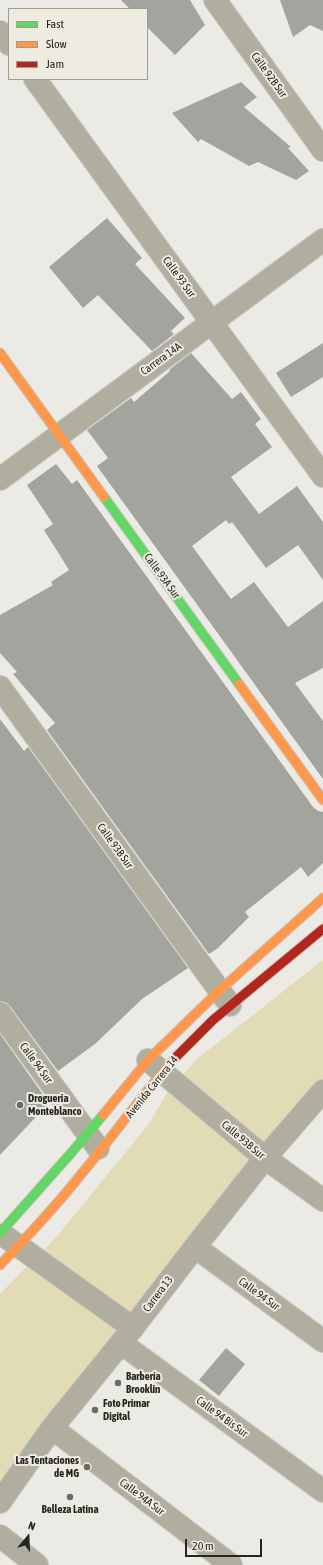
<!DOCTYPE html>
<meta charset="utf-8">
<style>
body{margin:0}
#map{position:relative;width:323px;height:1565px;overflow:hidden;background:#ebeae4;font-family:"Asap Condensed",sans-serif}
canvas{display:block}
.legend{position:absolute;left:8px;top:8px;width:140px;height:72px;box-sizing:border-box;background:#eeece1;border:1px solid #9e9d94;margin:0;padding:5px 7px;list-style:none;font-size:12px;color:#262621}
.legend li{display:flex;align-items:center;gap:8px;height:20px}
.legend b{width:20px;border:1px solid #9e9d94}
.north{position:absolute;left:8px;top:1517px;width:40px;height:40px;-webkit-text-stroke:3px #eeece1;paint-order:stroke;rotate:19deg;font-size:11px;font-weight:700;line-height:16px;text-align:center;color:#262621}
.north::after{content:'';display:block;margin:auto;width:14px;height:18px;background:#262621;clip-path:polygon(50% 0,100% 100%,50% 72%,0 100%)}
.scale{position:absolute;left:185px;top:1539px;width:77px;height:18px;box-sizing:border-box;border:2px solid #262621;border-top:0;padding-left:5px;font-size:12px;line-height:14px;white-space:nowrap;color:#262621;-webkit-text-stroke:3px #eeece1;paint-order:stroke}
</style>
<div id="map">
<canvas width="323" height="1565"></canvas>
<ul class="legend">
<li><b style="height:5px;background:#63d668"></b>Fast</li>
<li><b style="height:5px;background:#ff974d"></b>Slow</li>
<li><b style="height:5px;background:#b3261e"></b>Jam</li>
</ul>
<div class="north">N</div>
<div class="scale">20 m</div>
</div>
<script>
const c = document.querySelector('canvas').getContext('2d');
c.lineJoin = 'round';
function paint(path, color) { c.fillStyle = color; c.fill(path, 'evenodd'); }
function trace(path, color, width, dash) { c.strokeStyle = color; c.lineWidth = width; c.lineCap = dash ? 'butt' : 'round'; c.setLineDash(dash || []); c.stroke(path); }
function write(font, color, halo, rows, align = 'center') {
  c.font = font + ' "Asap Condensed",sans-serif'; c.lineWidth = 4; c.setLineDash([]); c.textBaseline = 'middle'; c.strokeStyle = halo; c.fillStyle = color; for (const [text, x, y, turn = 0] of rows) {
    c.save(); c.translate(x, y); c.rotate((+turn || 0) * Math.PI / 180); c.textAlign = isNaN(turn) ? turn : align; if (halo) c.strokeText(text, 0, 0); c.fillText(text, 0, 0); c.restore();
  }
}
paint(new Path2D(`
 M 323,960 L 323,1087 L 0,1489 L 0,1294 L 58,1235 L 148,1125 L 169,1090 L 197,1059 Z`), '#e1dcb5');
paint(new Path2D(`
 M 121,0 L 190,0 L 205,25 L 175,55 L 147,27 L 147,9 L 130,9 Z
 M 280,0 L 323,0 L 323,31 L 310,25 L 293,37 Z
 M 241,82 L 257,97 L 244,107 L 291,147 L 288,148 L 309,171 L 296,180 L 258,162 L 249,166 L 201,139 L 198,142 L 172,113 Z
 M 107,218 L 142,258 L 135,264 L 185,318 L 171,331 L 174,334 L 152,351 L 98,295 L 83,308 L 49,267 Z
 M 323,343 L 323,377 L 291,397 L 276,373 Z
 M 191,353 L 232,399 L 241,392 L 261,419 L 255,424 L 272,447 L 231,477 L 259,514 L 297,486 L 323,522 L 323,580 L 298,545 L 266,568 L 232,522 L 229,524 L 226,520 L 192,546 L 231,599 L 254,582 L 288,627 L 323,601 L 323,668 L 295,683 L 323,721 L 323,779 L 97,466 L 108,458 L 87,430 L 131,398 L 134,402 L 170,371 L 169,370 Z
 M 56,464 L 72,484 L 77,480 L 313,807 L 318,811 L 323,812 L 323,863 L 308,877 L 301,867 L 245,912 L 249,917 L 218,948 L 209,954 L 47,730 L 55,723 L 13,674 L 17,672 L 0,653 L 0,615 L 53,585 L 51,582 L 69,570 L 44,530 L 53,524 L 27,485 Z
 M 0,719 L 24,751 L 28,747 L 188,968 L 142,999 L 95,1044 L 58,1071 L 10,1006 L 5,1002 L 0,1001 Z
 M 0,1034 L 49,1103 L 0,1155 Z
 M 226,1348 L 245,1364 L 219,1396 L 199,1380 Z`), '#a4a49f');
const street = new Path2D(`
 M 215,0 L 323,150
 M 0,32 L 9,44
 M 35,79 L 323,476
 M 0,479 L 323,240
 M 0,687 L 230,1005
 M 0,1013 L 98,1148
 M 148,1060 L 265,1158 L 323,1200
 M 3,1235 L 133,1328
 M 195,1247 L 323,1341
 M 121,1343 L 323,1491
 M 52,1428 L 231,1565
 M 0,1502 L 52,1428 L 121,1343 L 195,1247 L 265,1158 L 323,1091
 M 0,1536 L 37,1565`);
const fast = new Path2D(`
 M 104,497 L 239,684
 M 0,1233 L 72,1152 L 103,1115`);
const slow = new Path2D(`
 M 0,353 L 104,497
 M 239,684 L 323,800
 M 103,1115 L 148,1060 L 220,990 L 323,898
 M 0,1265 C 29,1235 57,1205 83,1172 C 115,1134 143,1093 177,1056`);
const jam = new Path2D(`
 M 177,1056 L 213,1020 L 323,929`);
trace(street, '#c7c6c2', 24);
trace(fast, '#c7c6c2', 11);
trace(slow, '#c7c6c2', 11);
trace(jam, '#c7c6c2', 11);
trace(street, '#b0ae9f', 22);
trace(fast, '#63d668', 9);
trace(slow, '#ff974d', 9);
trace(jam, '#b3261e', 9);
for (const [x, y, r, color] of [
 [20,1105,4,"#6b6b65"],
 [118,1383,4,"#6b6b65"],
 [95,1410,4,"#6b6b65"],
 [87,1467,4,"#6b6b65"],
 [70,1497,4,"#6b6b65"]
]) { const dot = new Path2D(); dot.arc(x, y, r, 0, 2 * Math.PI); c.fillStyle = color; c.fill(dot); trace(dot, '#eeece1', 1.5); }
write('11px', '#262621', '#eeece1', [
 ["Calle 92B Sur",269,75,54],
 ["Calle 93 Sur",179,277,54],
 ["Carrera 14A",161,359,-36],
 ["Calle 93A Sur",162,576,54],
 ["Calle 93B Sur",115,846,54],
 ["Calle 94 Sur",36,1063,54],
 ["Avenida Carrera 14",152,1087,-51],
 ["Calle 93B Sur",243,1140,40],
 ["Carrera 13",158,1294,-53],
 ["Calle 94 Sur",259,1294,36],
 ["Calle 94 Bis Sur",222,1417,36],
 ["Calle 94A Sur",142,1497,37]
]);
write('bold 11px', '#262621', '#eeece1', [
 ["Drogueria",28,1099],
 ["Monteblanco",28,1112],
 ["Barbería",126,1377],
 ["Brooklin",126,1390],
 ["Foto Primar",103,1404],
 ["Digital",103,1417],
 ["Las Tentaciones",79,1461,"right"],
 ["de MG",79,1474,"right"],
 ["Belleza Latina",70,1510,"center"]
], 'left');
</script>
